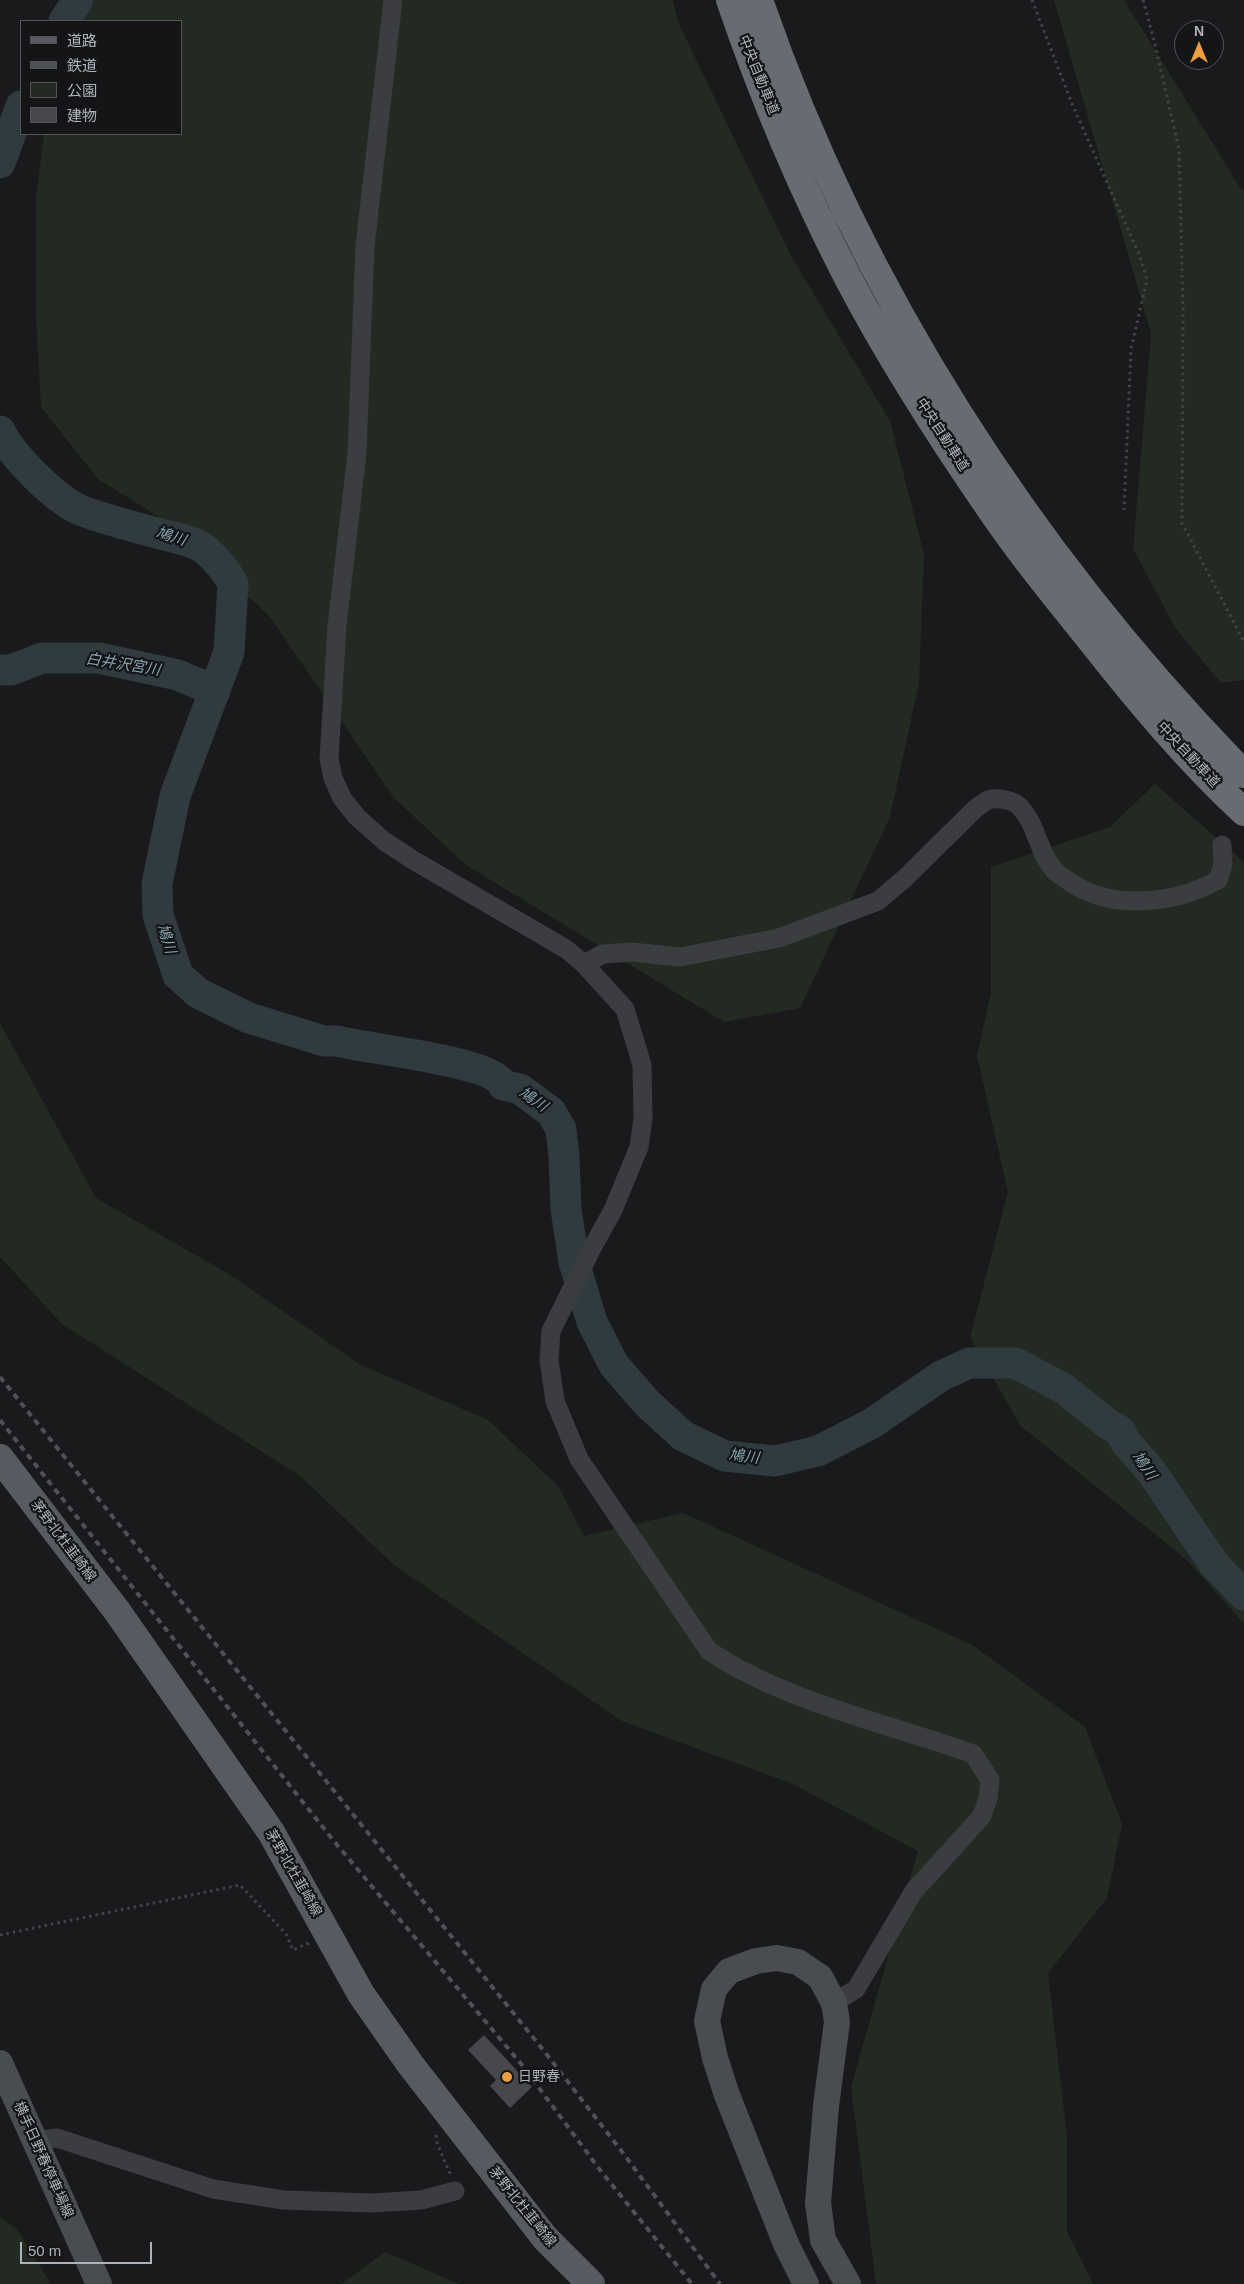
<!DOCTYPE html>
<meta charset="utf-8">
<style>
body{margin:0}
#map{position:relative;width:1244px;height:2284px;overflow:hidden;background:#1a1a1c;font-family:Helvetica,"Noto Sans JP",sans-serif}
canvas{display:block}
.legend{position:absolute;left:20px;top:20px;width:162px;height:115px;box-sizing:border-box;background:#151517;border:1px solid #525459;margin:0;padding:6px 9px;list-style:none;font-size:15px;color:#adb3bb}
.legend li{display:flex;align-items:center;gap:10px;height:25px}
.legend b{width:25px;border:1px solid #525459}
.north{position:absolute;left:1174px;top:20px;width:50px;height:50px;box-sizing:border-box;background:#151517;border:1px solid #525459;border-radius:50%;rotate:0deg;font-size:14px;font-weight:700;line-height:20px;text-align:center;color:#adb3bb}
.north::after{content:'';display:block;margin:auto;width:18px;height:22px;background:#ed9e40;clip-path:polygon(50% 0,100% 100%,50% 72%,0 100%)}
.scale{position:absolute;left:20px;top:2242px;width:132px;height:22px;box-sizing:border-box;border:2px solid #adb3bb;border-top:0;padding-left:6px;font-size:15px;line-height:18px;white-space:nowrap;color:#adb3bb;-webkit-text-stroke:4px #151517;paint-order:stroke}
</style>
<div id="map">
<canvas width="1244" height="2284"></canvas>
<ul class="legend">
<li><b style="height:6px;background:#575a60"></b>道路</li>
<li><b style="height:6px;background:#4e5156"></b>鉄道</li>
<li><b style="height:14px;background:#222a22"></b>公園</li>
<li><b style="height:14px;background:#47484c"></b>建物</li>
</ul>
<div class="north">N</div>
<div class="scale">50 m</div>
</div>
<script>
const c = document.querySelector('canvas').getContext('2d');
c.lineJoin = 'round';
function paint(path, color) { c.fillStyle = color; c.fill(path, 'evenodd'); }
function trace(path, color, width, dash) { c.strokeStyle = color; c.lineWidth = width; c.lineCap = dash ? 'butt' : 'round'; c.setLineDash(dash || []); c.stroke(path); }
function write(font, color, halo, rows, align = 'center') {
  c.font = font + ' Helvetica,"Noto Sans JP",sans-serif'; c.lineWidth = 4.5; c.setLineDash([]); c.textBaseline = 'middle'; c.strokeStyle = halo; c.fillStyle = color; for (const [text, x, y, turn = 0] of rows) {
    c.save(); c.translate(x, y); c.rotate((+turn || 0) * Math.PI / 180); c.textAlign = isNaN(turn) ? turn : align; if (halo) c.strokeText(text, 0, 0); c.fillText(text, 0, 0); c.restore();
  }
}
paint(new Path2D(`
 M 71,0 L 673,0 L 678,22 L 790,254 L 890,421 L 924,554 L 919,683 L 890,817 L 800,1008 L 724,1022 L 466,865 L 394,798 L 270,617 L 175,527 L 98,479 L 41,407 L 36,317 L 36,197 L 44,134 L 181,134 L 181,21 L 66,21 Z
 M 1054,0 L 1124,0 L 1241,189 L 1244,190 L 1244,680 L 1221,683 L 1176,629 L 1133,549 L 1151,333 Z
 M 1155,784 L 1244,862 L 1244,1624 L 1188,1561 L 1020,1425 L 970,1337 L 1008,1192 L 977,1056 L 991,992 L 991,867 L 1110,827 Z
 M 0,1023 L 96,1198 L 229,1274 L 361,1365 L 488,1420 L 558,1486 L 584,1536 L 683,1513 L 972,1645 L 1085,1727 L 1122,1824 L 1107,1898 L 1048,1973 L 1067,2136 L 1067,2232 L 1093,2284 L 876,2284 L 851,2087 L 918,1851 L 793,1784 L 622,1721 L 394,1565 L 300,1476 L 62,1324 L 0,1257 Z
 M 0,2217 L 16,2228 L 51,2284 L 0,2284 Z
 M 385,2252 L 459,2284 L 341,2284 Z`), '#222a22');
trace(new Path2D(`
 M 64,21 L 78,0
 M 0,163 L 21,106
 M 0,431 C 11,455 55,499 80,510 C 106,520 134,527 161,534 C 176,538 195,541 207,551 C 217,560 227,572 233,584 L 229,652 L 175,796 L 157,884 L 158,915 L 178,975 L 198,993 L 249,1018 L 324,1041 L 337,1041 C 365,1049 491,1060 503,1085 L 520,1089 L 551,1112 L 561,1129 L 564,1156 L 566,1209 L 574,1262 L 592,1322 L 614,1365 L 647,1403 L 683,1436 L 725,1456 L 775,1461 L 818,1451 L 871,1424 L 941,1376 L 969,1363 L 1015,1363 L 1063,1388 L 1108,1424 L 1120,1431 L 1125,1441 L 1151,1471 L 1214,1564 L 1244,1595
 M 0,670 L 11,670 L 42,658 L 99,658 L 178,675 L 215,691`), '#303b40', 31);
paint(new Path2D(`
 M 484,2035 L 532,2087 L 510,2108 L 490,2086 L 496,2080 L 468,2050 Z`), '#47484c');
trace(new Path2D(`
 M 1032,0 L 1072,104 L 1139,254 L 1147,280 L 1131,349 L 1124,510
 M 1143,0 L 1154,40 L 1179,149 L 1183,310 L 1182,523 L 1244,642
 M 0,1935 L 240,1885 L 286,1934 L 293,1950 L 309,1943
 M 436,2135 L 437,2143 L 451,2176`), '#414448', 3, [2.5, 4]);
trace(new Path2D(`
 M 393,0 L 365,246 L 357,453 L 337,626 L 329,759 L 333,778 L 342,798 L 357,817 L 384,841 L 413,860 L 566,949 L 584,964 L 625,1009 L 642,1065 L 643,1118 L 639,1147 L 613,1210 L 592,1248 L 551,1331 L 549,1360 L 555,1401 L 579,1459 L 709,1651 C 790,1704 884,1722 973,1754 L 990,1780 L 988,1798 L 982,1816 L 914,1891 L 856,1989 L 834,2003
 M 584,964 L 603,954 L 631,952 L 680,957 L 779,938 L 878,901 L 904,879 L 975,809 C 979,806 984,802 988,800 C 996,797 1014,800 1020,807 C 1037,825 1038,852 1054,870 C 1058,875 1065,878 1070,882 C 1112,911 1175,904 1218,880 L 1223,865 L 1222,845
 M 33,2141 L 57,2138 L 213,2189 L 284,2200 L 372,2203 L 421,2200 L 455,2191`), '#3b3d41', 19);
trace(new Path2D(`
 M 0,2063 L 99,2284
 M 806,2284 L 786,2244 L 727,2095 L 715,2058 L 707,2021 L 714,1989 L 729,1971 L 756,1961 L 777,1958 L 798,1962 L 820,1977 L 834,2003 L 837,2022 L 826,2106 L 818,2203 L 823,2240 L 848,2284`), '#494c51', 26);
trace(new Path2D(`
 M 0,1458 L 117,1611 L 271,1832 L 361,1994 L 410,2064 L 545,2238 L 591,2284`), '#575a60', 28);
trace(new Path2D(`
 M 730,0 C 762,94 802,189 848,278 C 890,358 940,436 991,510 C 1021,554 1055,596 1089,638 C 1137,699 1187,759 1244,812
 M 759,0 C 859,290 1030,555 1244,774`), '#676b72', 28);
trace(new Path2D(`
 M 0,1377 L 544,2051 L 623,2153 L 720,2284
 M 0,1420 L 333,1840 L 522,2065 L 600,2170 L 692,2284`), '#4e5156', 4, [6, 5]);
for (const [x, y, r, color] of [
 [507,2077,6,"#ed9e40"]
]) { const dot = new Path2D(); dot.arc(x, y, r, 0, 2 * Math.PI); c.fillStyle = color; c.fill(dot); trace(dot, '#151517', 2); }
write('14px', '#adb3bb', '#151517', [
 ["中央自動車道",758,75,68],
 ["中央自動車道",942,435,57],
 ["中央自動車道",1188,755,47],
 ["茅野北杜韮崎線",63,1541,53],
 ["茅野北杜韮崎線",293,1873,60],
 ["横手日野春停車場線",43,2160,66],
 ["茅野北杜韮崎線",522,2207,51]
]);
write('14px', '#adb3bb', '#151517', [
 ["日野春",518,2077]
], 'left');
write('italic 15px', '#85a4b4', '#151517', [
 ["鳩川",171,537,17],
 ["白井沢宮川",123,665,9],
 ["鳩川",166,939,72],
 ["鳩川",533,1100,34],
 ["鳩川",744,1457,7],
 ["鳩川",1144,1466,55]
]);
</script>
